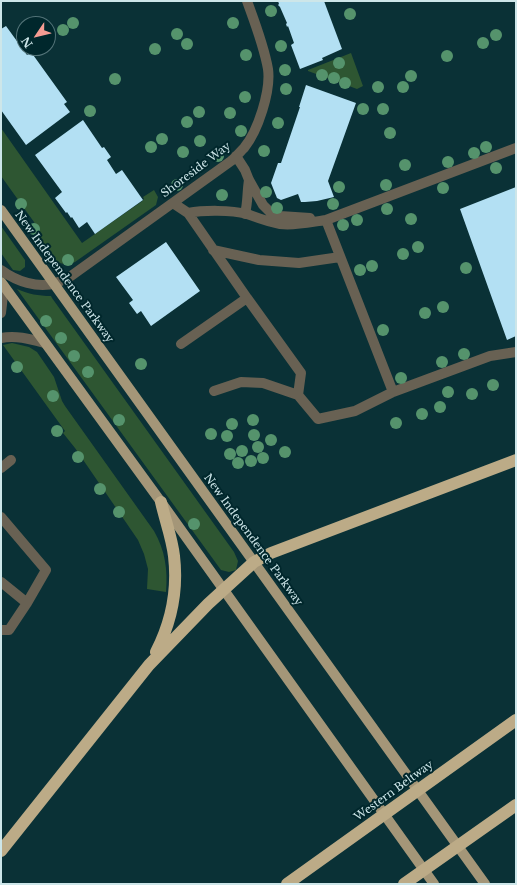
<!DOCTYPE html>
<style>
body{margin:0}
#map{position:relative;width:517px;height:885px;overflow:hidden;background:#0a3136;font-family:"Libre Baskerville",serif}
canvas{display:block}
.frame{position:absolute;inset:0;border:2px solid #cde6e9;pointer-events:none}
.north{position:absolute;left:16px;top:16px;width:40px;height:40px;box-sizing:border-box;background:#00272c;border:1px solid #527378;border-radius:50%;rotate:235deg;font-size:11px;font-weight:700;line-height:16px;text-align:center;color:#cde6e9}
.north::after{content:'';display:block;margin:auto;width:14px;height:18px;background:#f59c93;clip-path:polygon(50% 0,100% 100%,50% 72%,0 100%)}
</style>
<div id="map">
<canvas width="517" height="885"></canvas>
<div class="frame"></div>
<div class="north">N</div>
</div>
<script>
const c = document.querySelector('canvas').getContext('2d');
c.lineJoin = 'round';
function paint(path, color) { c.fillStyle = color; c.fill(path, 'evenodd'); }
function trace(path, color, width, dash) { c.strokeStyle = color; c.lineWidth = width; c.lineCap = dash ? 'butt' : 'round'; c.setLineDash(dash || []); c.stroke(path); }
function write(font, color, halo, rows, align = 'center') {
  c.font = font + ' "Libre Baskerville",serif'; c.lineWidth = 4; c.setLineDash([]); c.textBaseline = 'middle'; c.strokeStyle = halo; c.fillStyle = color; for (const [text, x, y, turn = 0] of rows) {
    c.save(); c.translate(x, y); c.rotate((+turn || 0) * Math.PI / 180); c.textAlign = isNaN(turn) ? turn : align; if (halo) c.strokeText(text, 0, 0); c.fillText(text, 0, 0); c.restore();
  }
}
paint(new Path2D(`
 M 351,53 L 363,86 L 357,89 L 308,71 L 308,70 Z
 M 1,128 L 82,243 L 141,202 L 144,199 L 143,197 L 154,190 L 158,197 L 156,205 L 75,262 L 67,265 L 60,263 L 54,260 L 48,255 L 34,222 L 1,176 Z
 M 1,226 L 25,260 L 25,267 L 20,271 L 13,270 L 1,253 Z
 M 17,289 C 29,294 38,296 51,296 L 52,298 L 234,552 L 238,561 L 236,570 L 229,572 L 221,570 Z
 M 12,343 L 29,347 L 37,352 L 54,377 L 62,401 L 65,406 L 154,531 C 165,550 168,570 166,592 L 147,589 L 148,569 L 144,554 L 138,540 L 75,448 L 63,433 L 65,431 L 3,345 Z`), '#2e5632');
paint(new Path2D(`
 M 278,1 L 324,1 L 342,49 L 322,58 L 323,60 L 300,69 L 291,45 L 294,43 L 288,26 L 287,27 L 286,24 L 287,23 L 280,7 L 278,5 L 279,4 Z
 M 6,26 L 27,55 L 31,52 L 67,102 L 64,104 L 70,112 L 26,145 L 1,110 L 1,29 Z
 M 306,85 L 356,103 L 328,181 L 334,197 L 317,201 L 305,202 L 301,202 L 298,194 L 281,200 L 277,198 L 271,183 L 278,163 L 281,163 L 300,107 L 299,107 Z
 M 83,120 L 102,148 L 104,147 L 111,157 L 107,160 L 116,174 L 122,170 L 143,200 L 95,234 L 87,222 L 79,228 L 72,217 L 71,218 L 67,212 L 66,213 L 55,198 L 62,192 L 35,155 Z
 M 516,187 L 516,336 L 507,340 L 460,209 Z
 M 166,242 L 200,291 L 151,326 L 141,311 L 137,314 L 129,303 L 133,300 L 116,277 Z`), '#b3e0f3');
trace(new Path2D(`
 M 516,148 L 326,220 L 393,392 L 490,356 L 516,352
 M 236,156 L 245,170 L 249,180 L 263,205 L 270,212 L 280,216 L 310,218
 M 173,203 L 188,213 C 204,210 231,210 247,214 C 258,218 268,222 280,224 C 295,226 311,222 326,220
 M 245,214 C 248,202 247,192 249,180
 M 213,250 L 259,260 L 299,263 L 340,257
 M 1,270 C 16,281 38,289 56,283 C 61,281 66,279 71,276 L 231,161 C 236,157 240,152 244,148 C 258,131 271,91 268,69 C 264,46 255,23 247,1
 M 247,298 L 301,373 L 298,395
 M 1,313 L 4,286
 M 1,338 C 16,335 30,339 45,343
 M 181,344 L 247,298 L 188,213
 M 214,391 L 241,382 L 263,383 L 298,395 L 318,419 L 355,411 L 393,392
 M 1,468 L 11,460
 M 1,517 L 46,570 L 27,603 L 9,630 L 1,630
 M 1,582 L 27,603`), '#686153', 10);
trace(new Path2D(`
 M 1,210 L 485,884
 M 1,282 L 161,502 L 434,884`), '#a49678', 10);
trace(new Path2D(`
 M 156,652 C 171,623 178,590 174,556 C 172,538 165,520 161,502
 M 1,851 L 149,665 L 208,604 L 254,562 L 271,553 L 516,460
 M 287,884 L 516,720
 M 404,884 L 516,805`), '#bcab87', 12);
c.fillStyle = '#55936c';
for (const [x, y] of [
 [271,11],
 [350,14],
 [73,23],
 [233,23],
 [63,30],
 [177,34],
 [496,35],
 [483,43],
 [187,44],
 [281,46],
 [155,49],
 [246,55],
 [447,56],
 [339,63],
 [285,70],
 [322,75],
 [411,76],
 [334,78],
 [115,79],
 [345,83],
 [378,87],
 [403,87],
 [286,89],
 [245,97],
 [363,109],
 [383,109],
 [90,111],
 [199,112],
 [230,113],
 [187,122],
 [278,123],
 [241,131],
 [390,133],
 [162,139],
 [200,141],
 [151,147],
 [486,147],
 [264,151],
 [183,152],
 [474,153],
 [218,156],
 [448,162],
 [405,165],
 [496,168],
 [177,185],
 [386,185],
 [339,187],
 [443,188],
 [266,192],
 [222,195],
 [21,204],
 [333,204],
 [277,208],
 [387,209],
 [411,219],
 [357,220],
 [343,225],
 [34,229],
 [418,247],
 [403,254],
 [68,260],
 [372,266],
 [466,268],
 [360,270],
 [443,307],
 [425,313],
 [46,321],
 [383,330],
 [61,338],
 [464,354],
 [74,356],
 [442,362],
 [141,364],
 [17,367],
 [88,372],
 [401,378],
 [493,385],
 [448,392],
 [472,394],
 [53,396],
 [440,407],
 [422,414],
 [119,420],
 [253,420],
 [396,423],
 [232,424],
 [57,431],
 [211,434],
 [254,435],
 [227,436],
 [271,440],
 [258,447],
 [242,451],
 [285,452],
 [230,454],
 [78,457],
 [263,458],
 [251,461],
 [238,463],
 [100,489],
 [119,512],
 [194,524]
]) { c.beginPath(); c.arc(x, y, 6, 0, 2 * Math.PI); c.fill(); }
write('11px', '#cde6e9', '#00272c', [
 ["Shoreside Way",196,170,-37],
 ["New Independence Parkway",64,277,54],
 ["New Independence Parkway",253,540,54],
 ["Western Beltway",394,791,-36]
]);
</script>
